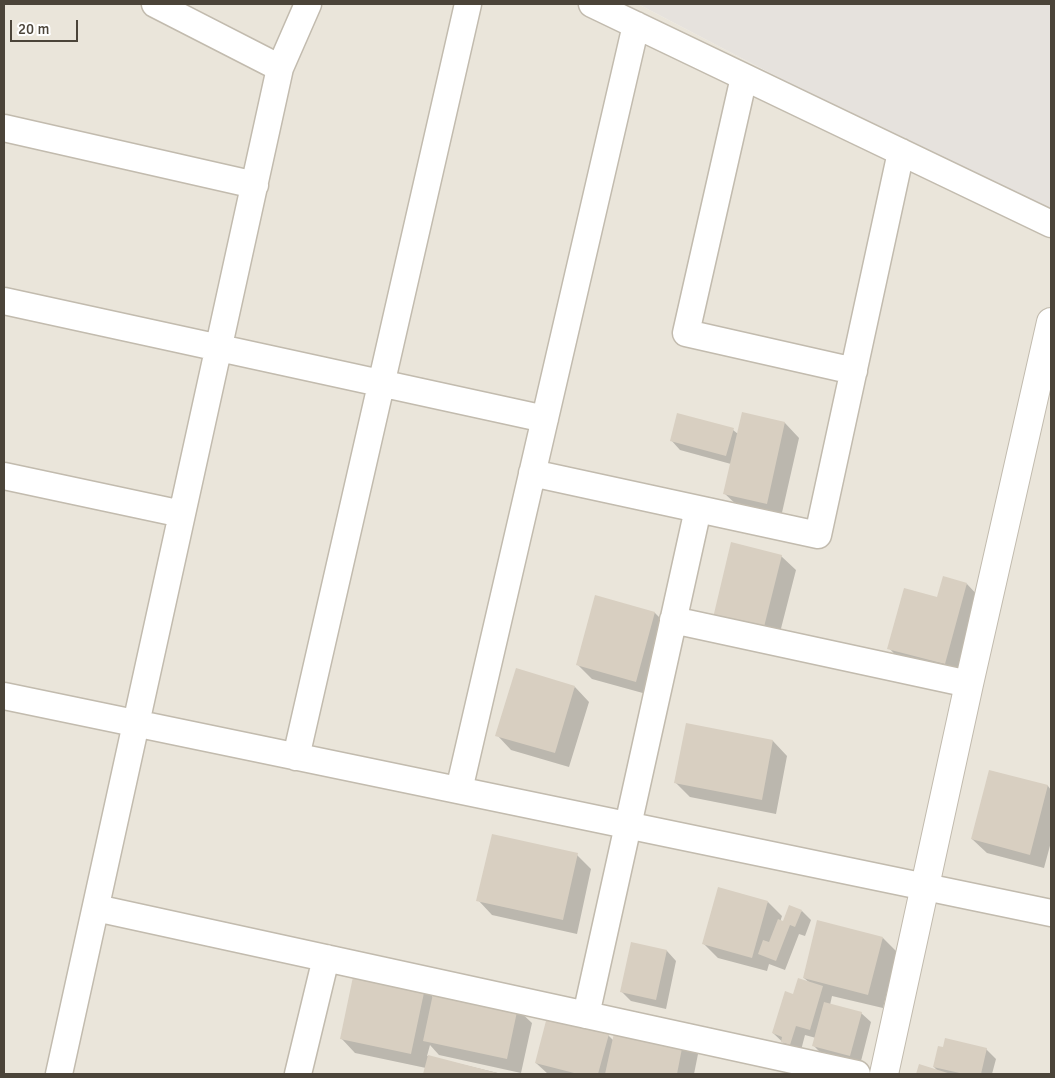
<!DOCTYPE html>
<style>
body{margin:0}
#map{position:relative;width:1055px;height:1078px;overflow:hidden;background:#f6f3ec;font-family:Signika,sans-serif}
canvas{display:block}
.frame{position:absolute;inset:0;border:5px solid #4b4439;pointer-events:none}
.scale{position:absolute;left:10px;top:20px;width:68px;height:22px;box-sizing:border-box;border:2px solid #4b4439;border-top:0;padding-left:6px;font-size:15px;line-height:18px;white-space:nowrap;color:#4b4439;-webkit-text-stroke:4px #fff;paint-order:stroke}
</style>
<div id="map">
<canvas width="1055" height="1078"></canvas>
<div class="frame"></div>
<div class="scale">20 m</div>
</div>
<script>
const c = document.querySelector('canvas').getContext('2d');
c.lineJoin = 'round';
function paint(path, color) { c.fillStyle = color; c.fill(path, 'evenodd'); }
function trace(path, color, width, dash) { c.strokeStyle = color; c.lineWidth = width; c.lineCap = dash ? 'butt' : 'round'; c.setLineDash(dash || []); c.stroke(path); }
paint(new Path2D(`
 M 4,4 L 638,4 L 1051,220 L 1051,1074 L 4,1074 Z`), '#eae5da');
paint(new Path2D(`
 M 638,4 L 1051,4 L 1051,220 Z`), '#e6e2dd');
paint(new Path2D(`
 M 743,413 L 785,423 L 799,438 L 781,517 L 739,507 L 724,493 L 731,464 L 680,450 L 671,440 L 733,430 L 738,434 Z
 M 781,556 L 796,570 L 776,648 L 727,636 Z
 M 967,584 L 981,599 L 959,678 L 903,663 L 889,648 L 938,598 Z
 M 596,597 L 655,613 L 669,627 L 650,695 L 592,679 L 578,665 Z
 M 575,687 L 589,702 L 569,767 L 511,750 L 497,735 Z
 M 687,725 L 773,741 L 787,756 L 776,814 L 690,797 L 675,782 Z
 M 990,771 L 1048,786 L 1051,790 L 1051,842 L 1044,868 L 987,853 L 972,839 Z
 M 577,855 L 591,869 L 577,934 L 492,915 L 478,900 Z
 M 768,902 L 782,916 L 780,922 L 784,923 L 802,911 L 811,920 L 805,936 L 799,934 L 785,970 L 769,964 L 767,971 L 718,958 L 703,943 Z
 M 883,938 L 897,952 L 883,1008 L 832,996 L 830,1005 L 861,1013 L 871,1022 L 860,1065 L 823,1055 L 814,1046 L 816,1038 L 805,1035 L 800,1054 L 792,1051 L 773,1033 L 794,996 L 810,983 L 804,978 Z
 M 632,943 L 667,951 L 676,961 L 666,1009 L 631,1001 L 621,991 Z
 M 425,989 L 434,998 L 517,1009 L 532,1023 L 521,1073 L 439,1055 L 430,1045 L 427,1056 L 502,1074 L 424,1074 L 426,1068 L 355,1053 L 341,1038 Z
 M 608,1035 L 614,1041 L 684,1040 L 698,1054 L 694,1074 L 548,1074 L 536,1063 Z
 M 986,1049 L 996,1059 L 992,1074 L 918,1074 L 920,1066 L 939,1072 L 934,1067 Z`), '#0003');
paint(new Path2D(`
 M 742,412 L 785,422 L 767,504 L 723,494 Z
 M 677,413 L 734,428 L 726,456 L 670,441 Z
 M 731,542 L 782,555 L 762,635 L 712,622 Z
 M 943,576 L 967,583 L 945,664 L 887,649 L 904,588 L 937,597 Z
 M 595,595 L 655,612 L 636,682 L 576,665 Z
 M 516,668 L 575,686 L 555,753 L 495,736 Z
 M 686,723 L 773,740 L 762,800 L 674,783 Z
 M 989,770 L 1048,785 L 1030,855 L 971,839 Z
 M 492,834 L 578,853 L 563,920 L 476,901 Z
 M 718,887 L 768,901 L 752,958 L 702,944 Z
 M 789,905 L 802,910 L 795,927 L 790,925 L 776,961 L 758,954 L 763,940 L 769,942 L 778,919 L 783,921 Z
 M 817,920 L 883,937 L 868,995 L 803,978 Z
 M 631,942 L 667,950 L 656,1000 L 620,992 Z
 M 354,972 L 425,988 L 411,1054 L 340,1039 Z
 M 798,978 L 823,986 L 810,1030 L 796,1026 L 790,1045 L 781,1042 L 782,1037 L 772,1033 L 785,991 L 793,994 Z
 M 434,989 L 518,1007 L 507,1059 L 423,1041 Z
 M 824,1002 L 862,1012 L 850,1056 L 812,1046 Z
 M 547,1017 L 609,1034 L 598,1074 L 578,1074 L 535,1063 Z
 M 616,1024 L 684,1038 L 677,1074 L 605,1074 Z
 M 945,1038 L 987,1048 L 981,1074 L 964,1074 L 933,1067 L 938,1046 L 943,1047 Z
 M 428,1055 L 501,1074 L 423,1074 Z
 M 919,1064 L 951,1074 L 916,1074 Z`), '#d8cfc1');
const minor = new Path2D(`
 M 155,4 L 280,68
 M 592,4 L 1051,224
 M 744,77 L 686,333 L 854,371
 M 4,128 L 255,185
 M 4,301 L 545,419
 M 532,473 L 818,535 L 901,152
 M 4,476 L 182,514
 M 673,620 L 969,684
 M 4,696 L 1051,913
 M 296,757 L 468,4
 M 459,790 L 636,25
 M 96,908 L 857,1074
 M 586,1015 L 698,509
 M 59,1074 L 280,68 L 308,4
 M 298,1074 L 326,958`);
const tertiary = new Path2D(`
 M 884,1074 L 969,684 L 1051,322`);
trace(minor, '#c2bbae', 29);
trace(tertiary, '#c2bbae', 30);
trace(minor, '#fff', 26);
trace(tertiary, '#fff', 28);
</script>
